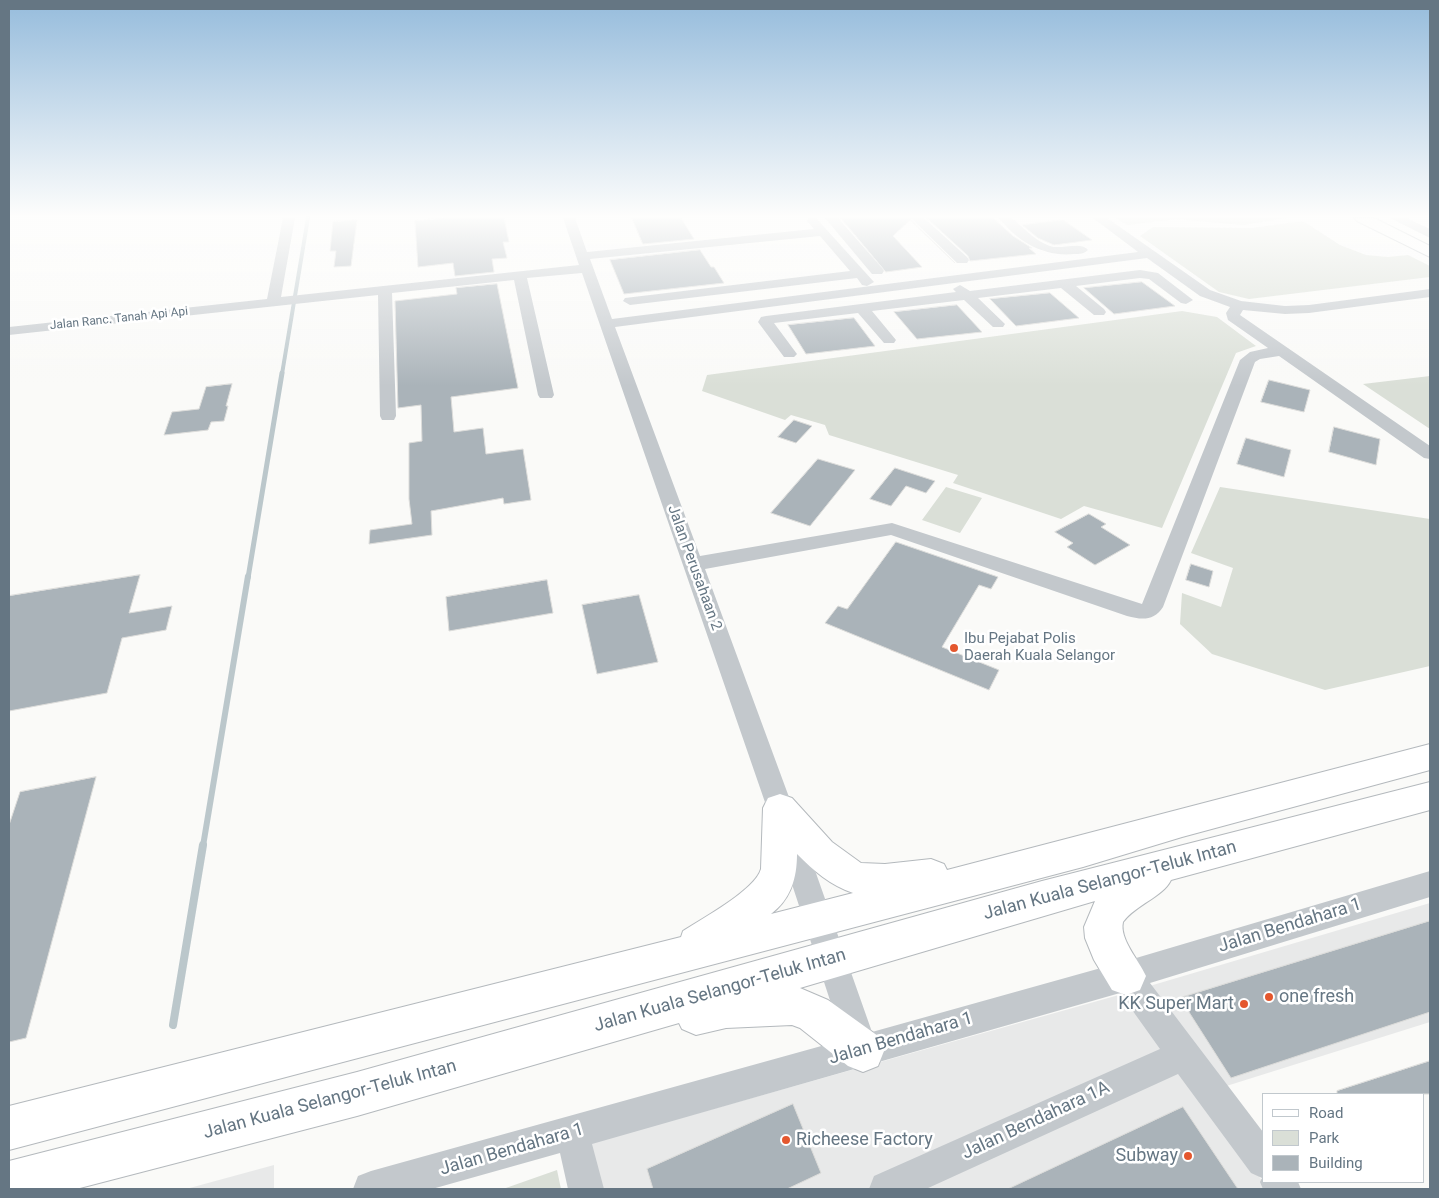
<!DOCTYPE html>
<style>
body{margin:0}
#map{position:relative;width:1439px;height:1198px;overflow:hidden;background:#fafaf8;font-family:Roboto,sans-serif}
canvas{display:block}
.frame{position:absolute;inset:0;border:10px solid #657683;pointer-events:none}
.legend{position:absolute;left:1262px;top:1093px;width:162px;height:90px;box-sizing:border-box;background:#fff;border:1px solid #c1c8cd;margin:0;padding:6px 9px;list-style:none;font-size:15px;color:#657683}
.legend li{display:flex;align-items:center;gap:10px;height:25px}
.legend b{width:25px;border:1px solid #c1c8cd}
</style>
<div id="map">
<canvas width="1439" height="1198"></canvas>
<div class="frame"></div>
<ul class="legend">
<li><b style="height:6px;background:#fff"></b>Road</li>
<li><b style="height:14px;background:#dadfd7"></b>Park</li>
<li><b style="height:14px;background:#aab3b9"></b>Building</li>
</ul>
</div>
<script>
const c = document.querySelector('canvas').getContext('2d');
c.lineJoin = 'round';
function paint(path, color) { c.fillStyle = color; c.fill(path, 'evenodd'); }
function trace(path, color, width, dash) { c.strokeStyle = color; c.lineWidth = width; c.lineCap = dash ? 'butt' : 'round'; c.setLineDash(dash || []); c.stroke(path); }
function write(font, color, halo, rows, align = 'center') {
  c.font = font + ' Roboto,sans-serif'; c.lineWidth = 5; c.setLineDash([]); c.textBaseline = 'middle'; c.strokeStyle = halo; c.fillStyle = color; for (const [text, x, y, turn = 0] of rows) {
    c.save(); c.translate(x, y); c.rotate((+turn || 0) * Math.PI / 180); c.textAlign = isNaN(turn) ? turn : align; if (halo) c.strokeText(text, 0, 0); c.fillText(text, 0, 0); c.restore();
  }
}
paint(new Path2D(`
 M 1430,903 L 1430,1022 L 1201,1094 L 1268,1189 L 600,1189 L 588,1144 L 1126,993 Z
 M 274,1165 L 274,1189 L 186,1189 Z`), '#e8e9e9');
paint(new Path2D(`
 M 1116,218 L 1286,218 L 1243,225 L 1176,219 L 1127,225 Z
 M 1303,221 L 1340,245 L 1366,255 L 1388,257 L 1408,255 L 1430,266 L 1430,277 L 1249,299 L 1219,292 L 1140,236 L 1153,227 L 1252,228 Z
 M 1182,311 L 1217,317 L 1256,346 L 1236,353 L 1162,528 L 1084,506 L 1061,519 L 953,483 L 958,475 L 829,435 L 825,425 L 791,415 L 785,420 L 702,391 L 707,375 Z
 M 1430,376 L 1430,429 L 1363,384 Z
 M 946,487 L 982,498 L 960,533 L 922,520 Z
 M 1220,487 L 1430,519 L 1430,666 L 1325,690 L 1212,654 L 1180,624 L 1182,593 L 1221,607 L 1233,568 L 1191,553 Z
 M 557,1170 L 561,1189 L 503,1189 Z`), '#dadfd7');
trace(new Path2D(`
 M 282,374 L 308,218`), '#bbc7cb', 4);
trace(new Path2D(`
 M 248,578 L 282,373`), '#bbc7cb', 5);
trace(new Path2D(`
 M 203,846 L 248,576`), '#bbc7cb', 6);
trace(new Path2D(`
 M 173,1025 L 203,845`), '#bbc7cb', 8);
const building = new Path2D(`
 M 446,218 L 504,218 L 509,242 L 503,242 L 507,258 L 492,259 L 494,272 L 455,276 L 453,263 L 418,267 L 415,221 Z
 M 632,218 L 681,218 L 694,239 L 643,244 Z
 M 841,218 L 909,218 L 955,263 L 910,220 L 893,236 L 922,267 L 886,272 Z
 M 927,218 L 993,218 L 1013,236 L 1032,248 L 1029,248 L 1036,254 L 970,261 L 968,256 Z
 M 357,220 L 351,266 L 334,267 L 336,251 L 330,251 L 333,222 Z
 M 1063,220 L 1092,240 L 1054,245 L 1038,238 L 1022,225 Z
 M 700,250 L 711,267 L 714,267 L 724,283 L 624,294 L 610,260 Z
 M 1142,282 L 1175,306 L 1114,314 L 1084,288 Z
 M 497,284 L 518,388 L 451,397 L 454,432 L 483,428 L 486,454 L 523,449 L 531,500 L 504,504 L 503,498 L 431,511 L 432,535 L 369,544 L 370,530 L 412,524 L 409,499 L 409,443 L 422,441 L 421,405 L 398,408 L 395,301 L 457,294 L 456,288 Z
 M 1050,293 L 1079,318 L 1016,326 L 990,299 Z
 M 957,305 L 982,332 L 917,339 L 894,312 Z
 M 854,318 L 875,346 L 806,354 L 788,325 Z
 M 1269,380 L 1310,390 L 1304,412 L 1261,402 Z
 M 232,384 L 226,406 L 228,406 L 224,421 L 211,422 L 208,430 L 164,435 L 172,412 L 199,409 L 206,387 Z
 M 794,420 L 812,426 L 796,443 L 778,437 Z
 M 1334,427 L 1380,439 L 1376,465 L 1329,452 Z
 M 1246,438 L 1291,450 L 1284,477 L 1237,464 Z
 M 818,459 L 855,470 L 810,526 L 771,513 Z
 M 895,468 L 935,481 L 926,493 L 906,486 L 891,506 L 870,499 Z
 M 1089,514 L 1106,524 L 1101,527 L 1130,545 L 1095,565 L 1067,547 L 1073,543 L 1055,532 Z
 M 896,542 L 998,577 L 991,589 L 979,585 L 942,647 L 999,670 L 989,690 L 825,623 L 838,606 L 847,609 Z
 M 1191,564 L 1213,571 L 1209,587 L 1186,580 Z
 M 140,575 L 129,613 L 172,606 L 166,630 L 122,638 L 107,693 L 9,711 L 9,596 Z
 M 547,580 L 553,613 L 449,631 L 446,597 Z
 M 639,595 L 658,662 L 597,674 L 582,605 Z
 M 96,777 L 26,1038 L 9,1042 L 9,825 L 20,792 Z
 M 1430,921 L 1430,1012 L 1231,1078 L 1180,998 Z
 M 1430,1061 L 1430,1094 L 1337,1094 L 1337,1091 Z
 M 793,1104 L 821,1173 L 787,1189 L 653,1189 L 647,1169 Z
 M 1183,1107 L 1238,1189 L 1008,1189 Z`);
paint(building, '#aab3b9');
trace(building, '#dcdcda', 1);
const secondary = new Path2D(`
 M 1354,218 L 1374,218 L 1430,246 L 1430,257 L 1357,221 Z`);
const highway = new Path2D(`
 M 1430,744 L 1430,770 L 1182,837 L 1083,867 L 9,1150 L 9,1106 L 681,937 L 683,931 C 703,918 755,890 761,869 L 763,808 L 768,798 L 780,794 L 792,798 L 832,842 L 861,863 L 885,864 L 931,859 L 944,864 L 947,870 ZM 797,854 C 814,871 830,885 853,893 L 771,914 C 791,899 797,878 797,854 Z
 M 1430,782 L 1430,810 L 1171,880 C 1163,897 1135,905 1123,922 C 1119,939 1139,960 1146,976 L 1140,990 L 1126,995 L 1112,990 L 1094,960 L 1085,938 L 1084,927 L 1095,901 L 800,988 L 828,1000 L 878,1036 L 884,1051 L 878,1066 L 863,1072 L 848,1066 L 800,1028 L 792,1025 L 726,1028 L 696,1035 L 682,1029 L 679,1023 L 357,1116 L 76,1189 L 9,1189 L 9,1161 L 357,1072 L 1042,881 Z`);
trace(secondary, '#b3babf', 2);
trace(highway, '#b4b9bd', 2);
paint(new Path2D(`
 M 283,218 L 295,218 L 281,297 L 579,265 L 563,218 L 575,218 L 587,252 L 814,229 L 807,221 L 809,218 L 816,218 L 874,282 L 867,286 L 862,285 L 857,278 L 630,305 L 623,301 L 625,298 L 850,271 L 820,236 L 590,259 L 612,319 L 1138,252 L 1093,218 L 1107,218 L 1210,290 L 1241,301 L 1285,306 L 1309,305 L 1430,289 L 1430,297 L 1309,313 L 1285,314 L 1243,310 L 1240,315 L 1430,446 L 1430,459 L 1424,458 L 1279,356 L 1260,359 L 1255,362 L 1163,607 C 1154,621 1142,620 1127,616 L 891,535 L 705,569 L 793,808 L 872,1032 L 1126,961 L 1430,871 L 1430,897 L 1150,983 L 1263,1132 L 1263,1182 L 1298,1182 L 1301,1189 L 1263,1189 L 1260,1182 L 1262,1178 L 1251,1173 L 1178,1074 L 926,1189 L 869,1189 L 874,1176 L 1160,1049 L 1120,993 L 592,1144 L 604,1189 L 568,1189 L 560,1153 L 432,1189 L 353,1189 L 358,1176 L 371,1171 L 843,1040 L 767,808 L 582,273 L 527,278 L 554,395 L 552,398 L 540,398 L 538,395 L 514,280 L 392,293 L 396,416 L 394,420 L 382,420 L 380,416 L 378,295 L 9,335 L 9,327 L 267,299 ZM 1147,258 L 1200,296 L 1230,307 L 1226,313 L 1228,320 L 1268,348 L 1250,352 L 1240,360 L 1142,604 L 892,523 L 700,556 L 615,327 Z
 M 825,218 L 838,218 L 882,268 L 884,271 L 882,274 L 872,274 Z
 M 911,218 L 924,218 L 967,257 L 969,260 L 967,263 L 957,263 Z
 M 999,218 L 1012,218 C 1024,228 1038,244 1054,247 C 1064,248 1082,242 1088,250 C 1084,254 1080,254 1074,254 C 1044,257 1018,242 999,218 Z
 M 1390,218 L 1406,218 L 1430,229 L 1430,238 Z
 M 1140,270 L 1158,273 L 1193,300 L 1186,304 L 1181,303 L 1149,279 L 1140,278 L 1076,286 L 1104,309 L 1106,312 L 1104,315 L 1094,315 L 1061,288 L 978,298 L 1005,324 L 1003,327 L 993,327 L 964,300 L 872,311 L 896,340 L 894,343 L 884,343 L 858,313 L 774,323 L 797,354 L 794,357 L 784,357 L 758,322 L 761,317 L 766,316 L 956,292 L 953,289 L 960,285 L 970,291 Z`), '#c3c8cc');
paint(secondary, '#fff');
paint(highway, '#fff');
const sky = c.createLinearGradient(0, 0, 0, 386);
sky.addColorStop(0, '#96bcdc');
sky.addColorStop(0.56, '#fdfdfc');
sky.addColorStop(1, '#fdfdfc00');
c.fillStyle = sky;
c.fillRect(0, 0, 1439, 386);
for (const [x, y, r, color] of [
 [954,648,5,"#e4572e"],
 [1269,997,5,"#e4572e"],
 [1244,1004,5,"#e4572e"],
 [786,1140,5,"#e4572e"],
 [1188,1156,5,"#e4572e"]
]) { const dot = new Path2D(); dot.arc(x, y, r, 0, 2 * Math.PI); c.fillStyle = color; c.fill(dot); trace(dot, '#fff', 2); }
write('12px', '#657683', '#fff', [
 ["Jalan Ranc. Tanah Api Api",119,319,-6]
]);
write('15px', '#657683', '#fff', [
 ["Jalan Perusahaan 2",694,568,70]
]);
write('15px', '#657683', '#fff', [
 ["Ibu Pejabat Polis",964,639],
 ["Daerah Kuala Selangor",964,656]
], 'left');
write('18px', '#657683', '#fff', [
 ["Jalan Kuala Selangor-Teluk Intan",1110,881,-15],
 ["Jalan Bendahara 1",1290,926,-17],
 ["Jalan Kuala Selangor-Teluk Intan",720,991,-16],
 ["Jalan Bendahara 1",901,1039,-16],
 ["Jalan Kuala Selangor-Teluk Intan",330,1100,-15],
 ["Jalan Bendahara 1A",1036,1121,-25],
 ["Jalan Bendahara 1",512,1150,-16]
]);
write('18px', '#657683', '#fff', [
 ["one fresh",1279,997],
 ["KK Super Mart",1234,1004,"right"],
 ["Richeese Factory",796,1140],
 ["Subway",1178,1156,"right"]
], 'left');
</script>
